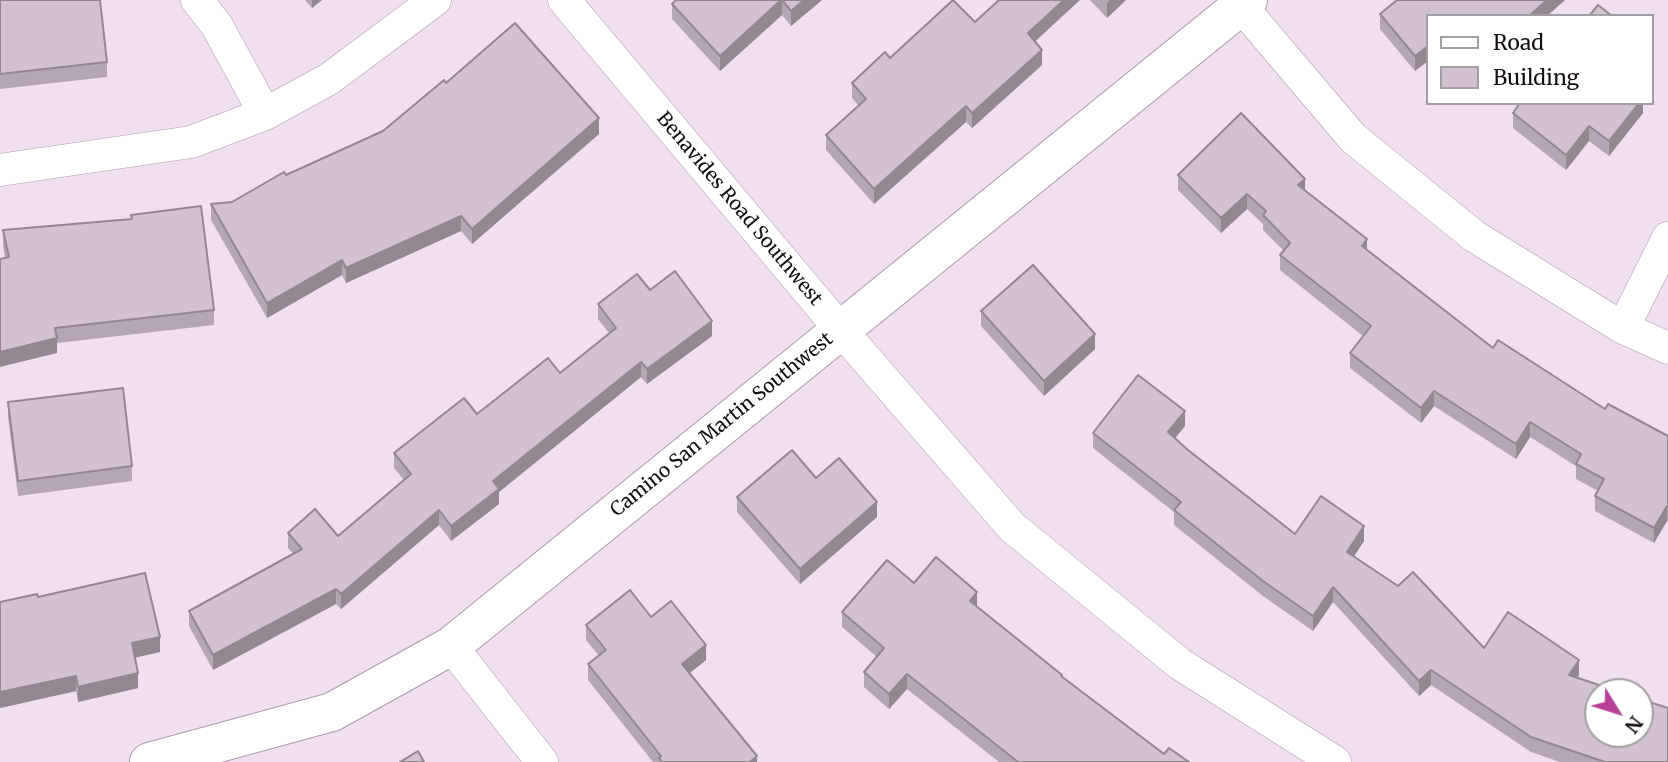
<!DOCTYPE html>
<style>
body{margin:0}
#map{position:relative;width:1668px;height:762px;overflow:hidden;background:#f0dfee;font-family:Merriweather,serif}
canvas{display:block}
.legend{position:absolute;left:1426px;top:14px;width:228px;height:91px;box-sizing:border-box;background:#fff;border:2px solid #a19fa1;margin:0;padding:9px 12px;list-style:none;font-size:21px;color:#140e13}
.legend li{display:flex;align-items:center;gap:14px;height:35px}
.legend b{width:35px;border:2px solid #a19fa1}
.north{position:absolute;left:1584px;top:678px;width:70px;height:70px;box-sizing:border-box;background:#fff;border:2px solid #a19fa1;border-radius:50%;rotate:128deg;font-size:19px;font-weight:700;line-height:28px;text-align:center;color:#140e13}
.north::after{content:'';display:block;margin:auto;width:24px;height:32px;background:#b84197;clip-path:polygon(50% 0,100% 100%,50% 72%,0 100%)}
</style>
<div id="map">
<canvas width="1668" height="762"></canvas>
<ul class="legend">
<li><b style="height:9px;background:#fff"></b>Road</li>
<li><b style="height:19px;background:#d2c1d0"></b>Building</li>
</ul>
<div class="north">N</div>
</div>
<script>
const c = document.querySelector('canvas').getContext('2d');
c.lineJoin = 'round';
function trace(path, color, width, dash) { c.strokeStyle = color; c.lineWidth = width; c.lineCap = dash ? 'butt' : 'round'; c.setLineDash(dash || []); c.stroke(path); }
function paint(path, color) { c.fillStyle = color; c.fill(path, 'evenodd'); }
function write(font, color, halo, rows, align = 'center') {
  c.font = font + ' Merriweather,serif'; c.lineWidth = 7; c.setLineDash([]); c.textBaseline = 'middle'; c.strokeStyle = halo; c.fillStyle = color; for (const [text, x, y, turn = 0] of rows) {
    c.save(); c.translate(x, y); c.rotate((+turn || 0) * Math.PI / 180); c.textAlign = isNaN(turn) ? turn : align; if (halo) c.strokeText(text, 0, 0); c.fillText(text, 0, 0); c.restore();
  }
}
const minor = new Path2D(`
 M 197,0 L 217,26 L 265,114
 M 564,0 L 840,329 L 1012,527 L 1180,664 L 1335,762
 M 1241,6 L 1353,138 L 1474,236 L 1623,328 L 1668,348
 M 0,170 L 191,142 L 265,114 L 329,79 L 435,0
 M 1623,328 L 1668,238
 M 451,646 L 542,762`);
const tertiary = new Path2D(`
 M 149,762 L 332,712 L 451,646 L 1248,0`);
trace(minor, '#ac9baa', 33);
trace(tertiary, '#ac9baa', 40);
trace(minor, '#fff', 32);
trace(tertiary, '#fff', 38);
paint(new Path2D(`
 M 0,0 L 107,62 L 107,77 L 0,89 Z
 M 305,0 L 322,0 L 312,8 Z
 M 676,0 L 822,0 L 791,26 L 782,15 L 720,71 L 672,19 L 672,4 Z
 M 1090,0 L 1126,0 L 1107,18 Z
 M 1380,14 L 1428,16 L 1415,71 L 1380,29 Z
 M 975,22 L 1035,41 L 1042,65 L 972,128 L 966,122 L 874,204 L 826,150 L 826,135 L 859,106 L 852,98 L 852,83 L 890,58 Z
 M 446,83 L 599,134 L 472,244 L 461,231 L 346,283 L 342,275 L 267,318 L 211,220 L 211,204 L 232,202 L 286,175 L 383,131 Z
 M 1643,103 L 1643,113 L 1609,156 L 1589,141 L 1566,170 L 1513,128 L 1513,113 Z
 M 1178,175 L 1305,191 L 1367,250 L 1493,348 L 1605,409 L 1668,436 L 1668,521 L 1667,521 L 1654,543 L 1595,511 L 1595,496 L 1598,491 L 1576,479 L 1576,466 L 1530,437 L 1516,459 L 1434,406 L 1421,423 L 1350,368 L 1350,353 L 1363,336 L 1280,270 L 1280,255 L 1284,251 L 1263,230 L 1263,224 L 1247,209 L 1221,233 L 1178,190 Z
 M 3,230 L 214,310 L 214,325 L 57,343 L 57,353 L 5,258 L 3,245 Z
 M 650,290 L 712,336 L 647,384 L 641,377 L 499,492 L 499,504 L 451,541 L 439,525 L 341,609 L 336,604 L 213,670 L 189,626 L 189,611 L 294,554 L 288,548 L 288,533 L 338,536 L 404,480 L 394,468 L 394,453 L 477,414 L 560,373 L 609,333 L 598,319 L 598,304 Z
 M 981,311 L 1095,349 L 1044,396 L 981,326 Z
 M 8,402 L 132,466 L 132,481 L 18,496 L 8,417 Z
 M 1185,426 L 1175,438 L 1188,450 L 1295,534 L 1364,541 L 1354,556 L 1484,648 L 1579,675 L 1577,678 L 1668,762 L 1560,762 L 1531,752 L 1431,685 L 1419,696 L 1333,602 L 1313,631 L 1263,596 L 1174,525 L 1174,512 L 1093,448 L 1093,433 Z
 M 816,478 L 877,517 L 800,584 L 737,512 L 737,497 Z
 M 914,583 L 977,607 L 1062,677 L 1164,754 L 1189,762 L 999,762 L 907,689 L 889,709 L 864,687 L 864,672 L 877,657 L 842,627 L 842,612 Z
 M 38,597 L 160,652 L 135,658 L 138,688 L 78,702 L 76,691 L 0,708 L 0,602 Z
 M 651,617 L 706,660 L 690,673 L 757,762 L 653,762 L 588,680 L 588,664 L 599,656 L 586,640 L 586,625 Z`), '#b5a6b3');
paint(new Path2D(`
 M 312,0 L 322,0 L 312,8 Z
 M 782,0 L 782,15 L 720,71 L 720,56 Z
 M 804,0 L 822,0 L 791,26 L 791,11 Z
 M 1064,0 L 1080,0 L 1028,48 L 1028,33 Z
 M 1110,0 L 1126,0 L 1107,18 L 1107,3 Z
 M 1547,0 L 1565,0 L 1547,16 L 1529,16 Z
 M 1428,46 L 1428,61 L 1415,71 L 1415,56 Z
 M 1042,50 L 1042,65 L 972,128 L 972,113 Z
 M 1639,103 L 1643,103 L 1643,113 L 1609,156 L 1609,141 Z
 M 966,106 L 966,122 L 874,204 L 874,189 Z
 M 599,118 L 599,134 L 472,244 L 472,229 Z
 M 1589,126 L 1589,141 L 1566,170 L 1566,155 Z
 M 1305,179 L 1305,194 L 1298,185 Z
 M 1247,194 L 1247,209 L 1221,233 L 1221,218 Z
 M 461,216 L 461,231 L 346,283 L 346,268 Z
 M 1367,239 L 1367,254 L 1362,246 Z
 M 342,260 L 342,275 L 267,318 L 267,303 Z
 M 712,321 L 712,336 L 647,384 L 647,369 Z
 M 1095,334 L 1095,349 L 1044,396 L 1044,381 Z
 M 57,338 L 57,353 L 0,367 L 0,352 Z
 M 641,362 L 641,377 L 499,492 L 499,504 L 451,541 L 451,526 L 493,481 Z
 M 1434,391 L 1434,406 L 1421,423 L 1421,408 Z
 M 1185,411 L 1185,426 L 1168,447 L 1168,432 Z
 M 1530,422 L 1530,437 L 1516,459 L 1516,444 Z
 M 877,502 L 877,517 L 800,584 L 800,569 Z
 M 1667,506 L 1667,521 L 1654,543 L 1654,528 Z
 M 439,510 L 439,525 L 341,609 L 341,594 Z
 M 1364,526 L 1364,541 L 1347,567 L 1347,552 Z
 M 1333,587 L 1333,602 L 1313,631 L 1313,616 Z
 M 336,589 L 336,604 L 213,670 L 213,655 Z
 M 977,592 L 977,607 L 970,601 Z
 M 160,637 L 160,652 L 132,658 L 132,643 Z
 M 706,645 L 706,660 L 682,679 L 682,664 Z
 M 1579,660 L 1579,675 L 1569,690 L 1569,675 Z
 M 1431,670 L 1431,685 L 1419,696 L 1419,681 Z
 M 138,673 L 138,688 L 78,702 L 78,687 Z
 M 907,674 L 907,689 L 889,709 L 889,694 Z
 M 76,676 L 76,691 L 0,708 L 0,692 Z
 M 757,756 L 757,762 L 750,762 Z`), '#938792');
const building = new Path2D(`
 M 0,0 L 100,0 L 107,62 L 0,74 Z
 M 676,0 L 781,0 L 720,56 L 672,4 Z
 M 782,0 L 804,0 L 791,11 Z
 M 953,0 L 975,22 L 999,0 L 1064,0 L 1028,33 L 1042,50 L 972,113 L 966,106 L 874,189 L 826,135 L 866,99 L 852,83 L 885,52 L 890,58 Z
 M 1397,0 L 1547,0 L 1529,16 L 1428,16 L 1428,46 L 1415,56 L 1380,14 Z
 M 1598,5 L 1612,16 L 1589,16 Z
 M 515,23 L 599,118 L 472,229 L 461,216 L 346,268 L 342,260 L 267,303 L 211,204 L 232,202 L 284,172 L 286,175 L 383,131 L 444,80 L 446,83 Z
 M 1520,103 L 1639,103 L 1609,141 L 1589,126 L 1566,155 L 1513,113 Z
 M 1241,113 L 1305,179 L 1298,185 L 1367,239 L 1362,246 L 1493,348 L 1498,340 L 1605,409 L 1608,404 L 1668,436 L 1668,506 L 1667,506 L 1654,528 L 1595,496 L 1604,479 L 1576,464 L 1581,454 L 1530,422 L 1516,444 L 1434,391 L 1421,408 L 1350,353 L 1371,326 L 1280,255 L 1290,243 L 1263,215 L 1266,211 L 1247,194 L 1221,218 L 1178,175 Z
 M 201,206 L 214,310 L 55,328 L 57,338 L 0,352 L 0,259 L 9,257 L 3,230 L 132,219 L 131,215 Z
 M 1033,265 L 1095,334 L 1044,381 L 981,311 Z
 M 675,271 L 712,321 L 647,369 L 641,362 L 493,481 L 499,489 L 451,526 L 439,510 L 341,594 L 336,589 L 213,655 L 189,611 L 302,549 L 288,533 L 315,509 L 338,536 L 411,474 L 394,453 L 464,398 L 477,414 L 548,358 L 560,373 L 616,328 L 598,304 L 637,274 L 650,290 Z
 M 1138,375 L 1185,411 L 1168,432 L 1188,450 L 1295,534 L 1321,496 L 1364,526 L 1347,552 L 1398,586 L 1413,572 L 1484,648 L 1508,612 L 1579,660 L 1569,675 L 1620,692 L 1598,692 L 1598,734 L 1640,734 L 1640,699 L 1668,708 L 1668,762 L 1605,762 L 1531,737 L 1431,670 L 1419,681 L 1333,587 L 1313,616 L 1263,581 L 1174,510 L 1181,502 L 1093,433 Z
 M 123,388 L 132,466 L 18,481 L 8,402 Z
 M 792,450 L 816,478 L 839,458 L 877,502 L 800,569 L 737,497 Z
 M 936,557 L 977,592 L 970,601 L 1062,675 L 1061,676 L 1164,754 L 1169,748 L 1189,762 L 1018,762 L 907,674 L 889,694 L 864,672 L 884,648 L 842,612 L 887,560 L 914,583 Z
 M 145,573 L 160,637 L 132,643 L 138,673 L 78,687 L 76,676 L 0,692 L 0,602 L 37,594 L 38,597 Z
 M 630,590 L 651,617 L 671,601 L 706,645 L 682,664 L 757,756 L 750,762 L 662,762 L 659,758 L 661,756 L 588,664 L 606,650 L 586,625 Z
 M 418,751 L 424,762 L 400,762 Z`);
paint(building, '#d2c1d0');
trace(building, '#938792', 2);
write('19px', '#140e13', '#fff', [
 ["Benavides Road Southwest",739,209,50],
 ["Camino San Martin Southwest",722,425,-39]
]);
</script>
